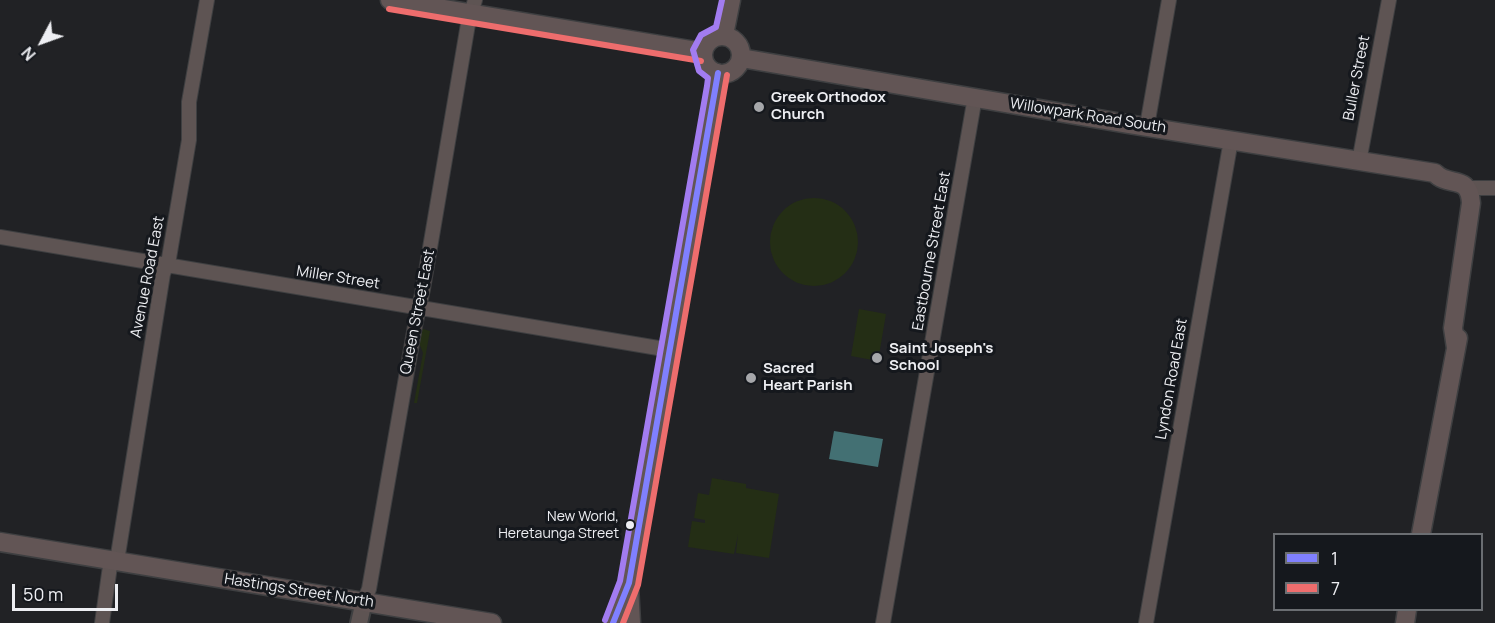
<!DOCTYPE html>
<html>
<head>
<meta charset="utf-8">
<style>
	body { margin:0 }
	#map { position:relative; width:1495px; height:623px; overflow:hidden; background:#212225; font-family:Manrope,sans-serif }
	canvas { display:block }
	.legend { position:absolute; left:1273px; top:533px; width:210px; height:78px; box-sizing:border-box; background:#15181d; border:2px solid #6b6e72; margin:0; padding:8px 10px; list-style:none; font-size:18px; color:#edeef2 }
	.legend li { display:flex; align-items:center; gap:12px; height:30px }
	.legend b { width:30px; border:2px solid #6b6e72 }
	.north { position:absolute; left:12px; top:12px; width:60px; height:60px; -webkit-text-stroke:4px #15181d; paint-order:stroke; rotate:229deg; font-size:16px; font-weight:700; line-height:24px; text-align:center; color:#edeef2 }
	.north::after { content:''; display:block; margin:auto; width:21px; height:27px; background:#edeef2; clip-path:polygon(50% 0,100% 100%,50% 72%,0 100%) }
	.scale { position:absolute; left:12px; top:584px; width:106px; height:27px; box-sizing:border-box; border:3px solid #edeef2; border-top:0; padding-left:8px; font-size:18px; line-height:21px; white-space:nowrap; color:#edeef2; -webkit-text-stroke:4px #15181d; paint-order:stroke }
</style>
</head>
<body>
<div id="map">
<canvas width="1495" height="623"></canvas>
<ul class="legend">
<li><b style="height:8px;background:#8080ff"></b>1</li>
<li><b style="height:8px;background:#ee6d6d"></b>7</li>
</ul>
<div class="north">N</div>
<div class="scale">50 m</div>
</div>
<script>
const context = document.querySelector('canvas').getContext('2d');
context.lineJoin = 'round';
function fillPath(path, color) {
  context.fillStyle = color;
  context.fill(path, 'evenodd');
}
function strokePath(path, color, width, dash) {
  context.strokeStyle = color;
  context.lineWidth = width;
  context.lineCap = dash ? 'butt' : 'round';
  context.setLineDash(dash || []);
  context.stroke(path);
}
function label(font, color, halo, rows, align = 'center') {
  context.font = font + ' Manrope,sans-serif';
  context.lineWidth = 6;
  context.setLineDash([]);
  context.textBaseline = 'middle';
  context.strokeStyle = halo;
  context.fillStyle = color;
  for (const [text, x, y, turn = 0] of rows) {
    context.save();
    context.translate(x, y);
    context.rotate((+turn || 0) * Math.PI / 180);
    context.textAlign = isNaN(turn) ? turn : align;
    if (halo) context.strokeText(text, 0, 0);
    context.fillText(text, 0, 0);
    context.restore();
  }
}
fillPath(new Path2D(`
	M770 242a44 44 0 1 1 88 0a44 44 0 1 1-88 0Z
	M859,309L886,314L878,361L851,356Z
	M423,329L430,331L417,403H414L423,353L418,340L420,332Z
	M712,478L746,484V488L779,494L769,558L736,553L738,534L734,554L688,547L692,521L705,523V520L694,518L698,493L709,495Z`), '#242e15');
fillPath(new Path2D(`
	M834,431L883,439L878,467L829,459Z`), '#437073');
const minor = new Path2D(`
	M1147,126L1169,0
	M1359,162L1389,0
	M1467,188H1495
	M0,237L670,350
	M117,561L163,274L169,258L189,140V102L207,0
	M364,601L369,589L415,326L423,289L468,24L475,0
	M102,623L111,559
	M883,623L975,97
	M1146,623L1231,140`);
const tertiary = new Path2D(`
	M359,623L364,601`);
const secondary = new Path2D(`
	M390,0L702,52
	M724,35L731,0
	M703 55a19 19 0 1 1 38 0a19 19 0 1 1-38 0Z
	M741,58L1128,124L1435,173C1448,188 1469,173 1471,203L1453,328L1456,348
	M1421,534L1458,338
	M0,542L492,623
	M629,585L631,623
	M613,623L629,583L718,73
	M1405,623L1407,610`);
strokePath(minor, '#3e3f41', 16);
strokePath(tertiary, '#3e3f41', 20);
strokePath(secondary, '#3e3f41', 21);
strokePath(minor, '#5e5453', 14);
strokePath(tertiary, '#5e5453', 16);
strokePath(secondary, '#625555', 18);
strokePath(new Path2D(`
	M613,623L629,583L718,73`), '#8080ff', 6);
strokePath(new Path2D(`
	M389,9L701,61
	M623,623L638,585L727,75`), '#ee6d6d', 6);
strokePath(new Path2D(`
	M605,620L620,581L707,86L708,78L699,71L693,50L701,35L716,27L722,0`), '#a27cf0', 6);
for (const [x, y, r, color] of [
	[759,107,6,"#a6a7aa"],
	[877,358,6,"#a6a7aa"],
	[751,378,6,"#a6a7aa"],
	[630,525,5,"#edeef2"]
]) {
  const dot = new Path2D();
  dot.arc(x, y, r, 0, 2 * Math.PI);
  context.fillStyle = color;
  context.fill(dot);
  strokePath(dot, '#15181d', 2);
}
label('14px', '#edeef2', '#15181d', [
	["New World,",619,517],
	["Heretaunga Street",619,534]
], 'right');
label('15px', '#edeef2', '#15181d', [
	["Buller Street",1357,78,-79],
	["Willowpark Road South",1088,116,9],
	["Eastbourne Street East",932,251,-80],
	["Avenue Road East",148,277,-79],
	["Miller Street",338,278,9],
	["Queen Street East",418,312,-79],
	["Lyndon Road East",1172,379,-80],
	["Hastings Street North",299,591,9]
]);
label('bold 15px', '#edeef2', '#15181d', [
	["Greek Orthodox",771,98],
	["Church",771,115],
	["Saint Joseph's",889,349],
	["School",889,366],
	["Sacred",763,369],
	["Heart Parish",763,386]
], 'left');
</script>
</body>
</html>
